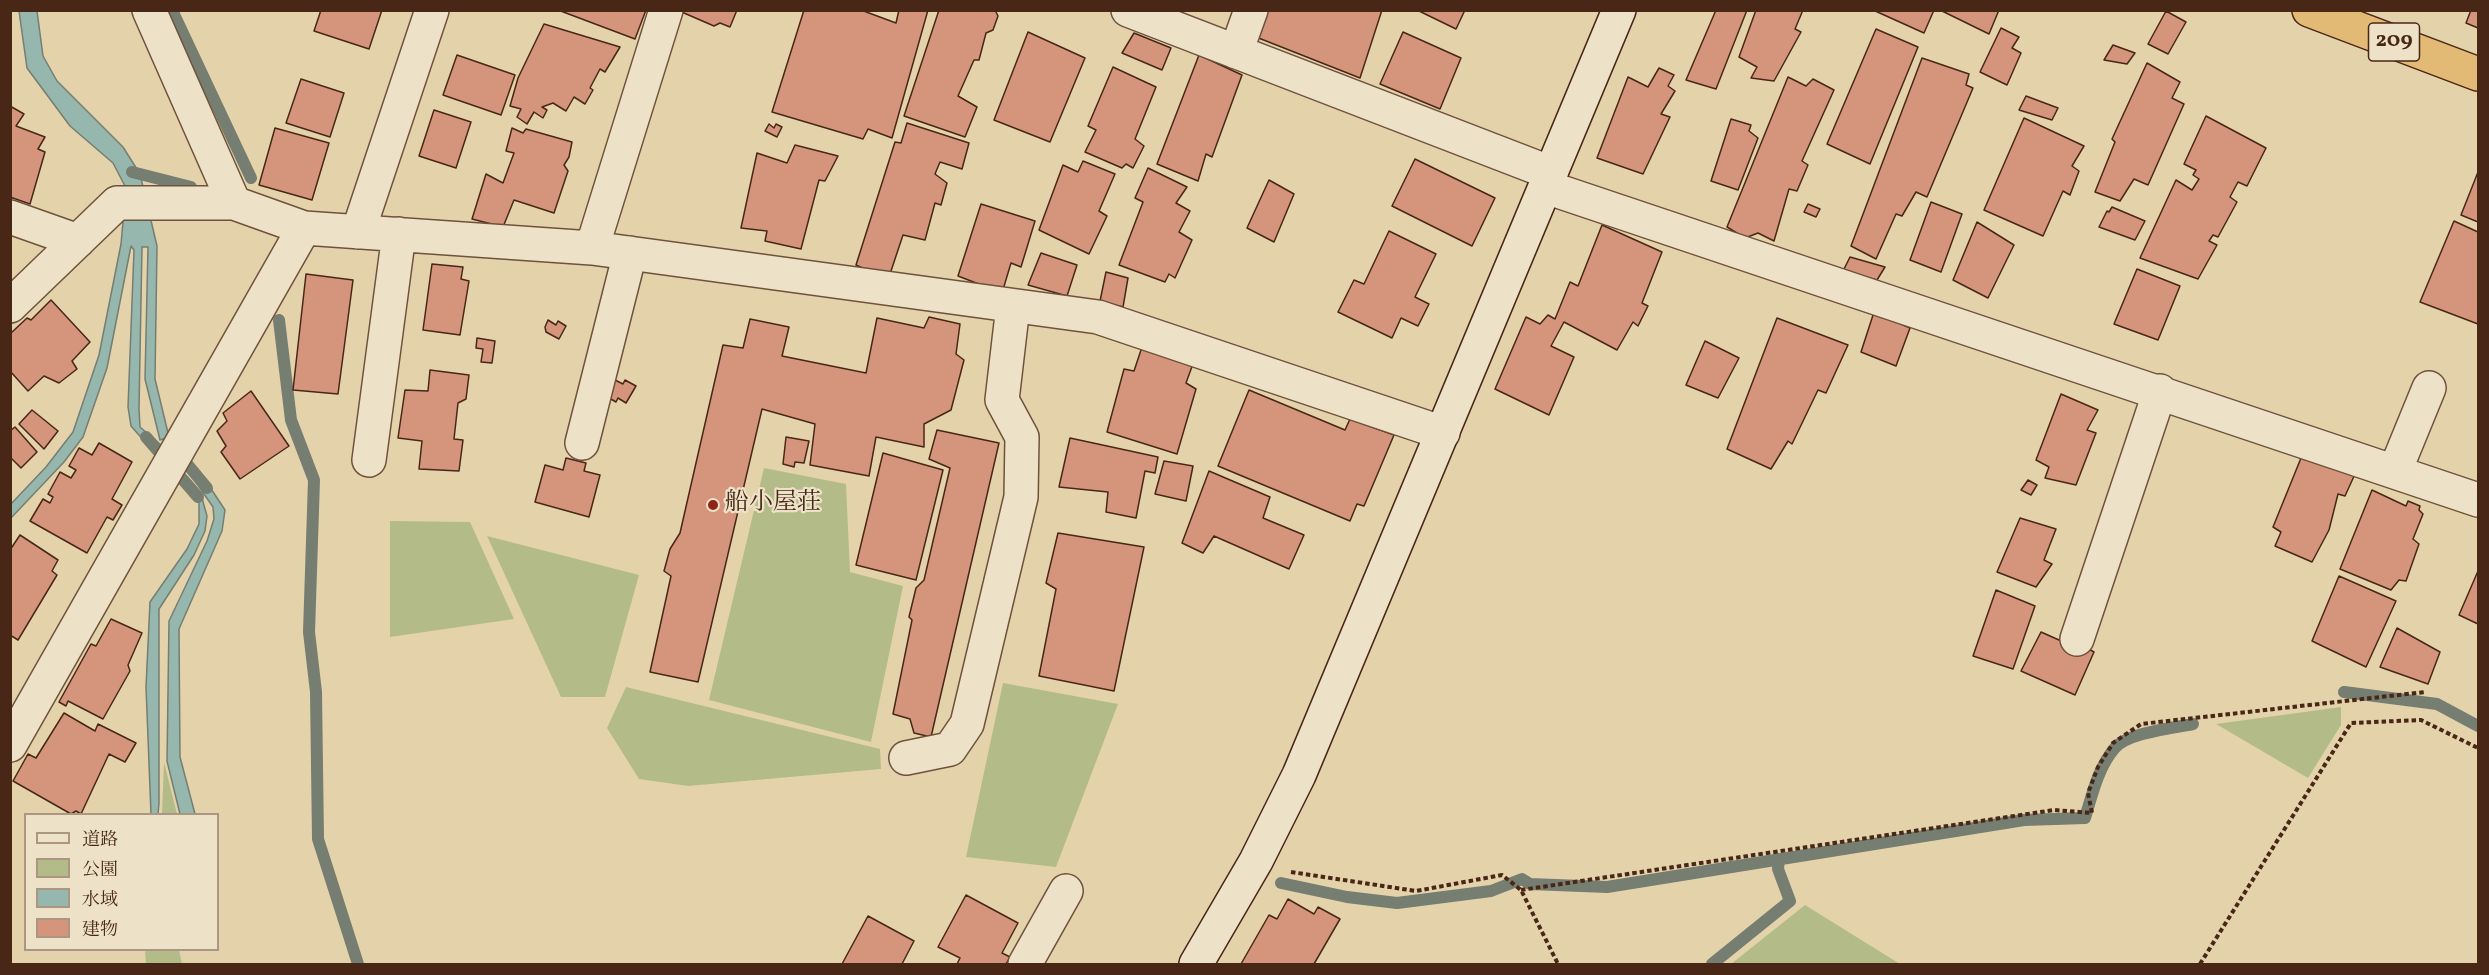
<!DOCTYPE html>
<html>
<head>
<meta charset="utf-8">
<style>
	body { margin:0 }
	#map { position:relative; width:2489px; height:975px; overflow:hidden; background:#e4d3aa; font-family:Vollkorn,"Noto Serif JP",serif }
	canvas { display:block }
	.frame { position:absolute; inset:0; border:12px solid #482717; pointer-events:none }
	.legend { position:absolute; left:24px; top:813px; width:195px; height:138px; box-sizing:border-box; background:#ede2c8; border:2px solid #ab9781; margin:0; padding:8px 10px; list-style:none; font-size:18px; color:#482717 }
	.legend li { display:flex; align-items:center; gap:12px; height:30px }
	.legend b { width:30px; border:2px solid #ab9781 }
</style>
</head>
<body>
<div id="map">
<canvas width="2489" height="975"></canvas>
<div class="frame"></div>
<ul class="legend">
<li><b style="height:8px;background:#ede2c8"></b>道路</li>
<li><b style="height:16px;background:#b3bc89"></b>公園</li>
<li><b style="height:16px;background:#95b7ad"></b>水域</li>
<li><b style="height:16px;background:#d5957c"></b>建物</li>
</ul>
</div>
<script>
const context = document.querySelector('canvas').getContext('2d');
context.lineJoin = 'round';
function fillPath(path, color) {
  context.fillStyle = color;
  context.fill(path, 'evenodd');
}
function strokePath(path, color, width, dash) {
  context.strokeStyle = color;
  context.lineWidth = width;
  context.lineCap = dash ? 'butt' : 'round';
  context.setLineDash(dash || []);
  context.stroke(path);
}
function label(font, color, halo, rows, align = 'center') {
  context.font = font + ' Vollkorn,"Noto Serif JP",serif';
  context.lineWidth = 4.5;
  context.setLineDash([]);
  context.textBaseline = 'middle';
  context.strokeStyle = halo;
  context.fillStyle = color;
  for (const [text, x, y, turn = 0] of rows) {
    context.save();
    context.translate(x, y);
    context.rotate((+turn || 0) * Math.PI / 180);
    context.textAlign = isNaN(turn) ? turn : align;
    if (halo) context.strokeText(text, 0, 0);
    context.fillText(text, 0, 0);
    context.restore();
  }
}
fillPath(new Path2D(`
	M764,468L846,484L850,572L903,586L871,742L709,700Z
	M390,521L470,522L514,619L390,637Z
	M487,536L639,575L605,697H561Z
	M1003,683L1118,704L1056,867L966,857Z
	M626,687L880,749L881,769L688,786L639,779L607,728Z
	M2341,707V725L2308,778L2216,724Z
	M164,762L177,814H162Z
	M1805,905L1900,964H1731Z
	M145,950H179L182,964H146Z`), '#b3bc89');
const water = new Path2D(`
	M19,11H37L43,56L57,81L123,147L140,174L157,246L155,379L169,437L160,440L145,379L148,247H142L139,409L140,427L160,444L153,451L131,426L128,407L134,250L131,246L107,368L83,437L64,462L11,518L10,505L46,467L73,432L99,355L121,244L126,188L113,163L70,126L27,68Z
	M200,472L225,510L222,531L179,629L180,757L195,814H180L167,761L169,621L207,541L214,519L213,507L195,481Z
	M191,481L202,498L207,516L205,531L194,555L159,609V803L158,814H151L146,687L150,602L187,549L199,524V503L185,486Z`);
fillPath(water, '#95b7ad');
strokePath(water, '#767d71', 1.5);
strokePath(new Path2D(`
	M172,10L251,178
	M132,172L191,187
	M279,320L291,420L314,480L309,632L316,692L318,839L358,964
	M146,437L198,497
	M178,453L207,488
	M2344,692L2437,704L2478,726
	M1281,883L1347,897L1397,903L1491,891L1522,879L1530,884L1607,887L2024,820L2085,818C2092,795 2098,768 2114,749C2126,733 2173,728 2193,724
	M1712,964L1790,901L1778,869L1779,859`), '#767d71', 12);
const building = new Path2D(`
	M321,10H382L369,49L314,31Z
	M558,10H646L635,39Z
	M677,10H737L730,27L720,23L714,26Z
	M804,10H861L896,23L899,10H928L892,138L868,129L863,139L772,112Z
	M939,10H995L998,16L993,30L986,33L979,60H974L958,96L977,107L965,137L904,116Z
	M1265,10H1382L1360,78L1256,37Z
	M1417,10H1465L1456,29Z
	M1716,10H1747L1716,89L1686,80Z
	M1756,10H1803L1795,29L1801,32L1774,81L1751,78L1757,67L1739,57Z
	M1873,10H1934L1924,33Z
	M1940,10H1999L1989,34Z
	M2471,10H2478V28L2466,23Z
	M2166,11L2186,22L2168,54L2148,44Z
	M544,24L620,47L605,72L600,69L590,88L593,90L585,104L574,97L566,111L553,103L542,107L547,110L543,118L534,112L527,124L517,117L521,109L510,106L518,78Z
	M2001,28L2019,37L2012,48L2021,53L2007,85L1980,72Z
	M1876,29L1918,47L1870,164L1827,144Z
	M1028,32L1085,58L1050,142L994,120Z
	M1403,32L1461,58L1440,109L1380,84Z
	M1134,33L1171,48L1162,70L1122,53Z
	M2113,45L2135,53L2127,64L2104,60Z
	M457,55L515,75L501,115L443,95Z
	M1199,55L1242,75L1212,157L1206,154L1198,181L1157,164Z
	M1922,58L1969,74L1966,85L1973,88L1927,197L1916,192L1902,216L1896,214L1876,259L1851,246Z
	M2147,63L2180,82L2172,98L2184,104L2148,185L2134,179L2120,201L2095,192L2115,142L2112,139Z
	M1113,67L1156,87L1135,139L1144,146L1133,168L1126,164L1122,168L1085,152L1096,130L1088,126Z
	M1659,68L1674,75L1668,86L1675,91L1661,114L1670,117L1643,174L1597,158L1628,77L1648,87Z
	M1788,77L1806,86L1813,79L1834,90L1802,161L1808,165L1797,191L1789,189L1774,241L1758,233L1745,238L1727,227Z
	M301,79L344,93L330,137L286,123Z
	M2026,96L2058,108L2052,120L2019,110Z
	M10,106L24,114L16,126L45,137L38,149L45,152L30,204L10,197Z
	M434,110L471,122L456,168L419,156Z
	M2206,116L2266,148L2247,186L2238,182L2230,197L2237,202L2218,237L2213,235L2209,241L2217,245L2198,279L2140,258L2176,180L2192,190L2199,179L2193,175L2196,170L2184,164Z
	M2024,118L2084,146L2072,166L2079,171L2070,195L2063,191L2043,236L1984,210Z
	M1731,119L1751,125L1749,131L1758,138L1738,190L1711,181Z
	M907,123L969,143L962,169L940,162L935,174L947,183L941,205L935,203L925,240L903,235L889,277L875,274L856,265L895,142L901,143Z
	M769,124L774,128L776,124L782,127L777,137L765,131Z
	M275,128L329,143L312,200L259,185Z
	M512,128L523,133L526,129L572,142L569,157L564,165L568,171L554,213L514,200L503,227L472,219L486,174L503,183L514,153L506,151Z
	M795,145L838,156L825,181L819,180L801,249L765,241L767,231L741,228L757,153L787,163Z
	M1415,159L1495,198L1472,246L1392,206Z
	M1083,161L1115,174L1099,211L1107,216L1089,254L1039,230L1063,165L1078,172Z
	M1148,168L1187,187L1176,203L1190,211L1179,232L1192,240L1175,278L1169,274L1165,282L1119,265L1143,202L1135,198Z
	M2478,172V222L2461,215Z
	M1269,180L1294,194L1274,242L1247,228Z
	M1931,202L1962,214L1941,272L1910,260Z
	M981,204L1035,221L1021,267L1011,263L1002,293L958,276Z
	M1808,204L1820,209L1816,217L1804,212Z
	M2112,207L2145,221L2135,240L2099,227L2107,211L2109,212Z
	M2454,221L2478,232V324L2420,302Z
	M1977,222L2014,245L1988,298L1953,280Z
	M1602,225L1662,252L1642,303L1648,306L1638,326L1633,322L1617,350L1564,322L1551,346L1574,357L1549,415L1495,389L1526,317L1540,324L1548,315L1555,319L1570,282L1578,286Z
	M1389,231L1436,254L1415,297L1429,304L1418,326L1401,318L1392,338L1338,312L1354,280L1364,284Z
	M1041,253L1077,265L1067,296L1028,285Z
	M1850,257L1885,267L1877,280L1843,271Z
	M432,264L463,267L461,279L469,281L460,335L423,330Z
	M2137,269L2180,286L2158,340L2114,324Z
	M1106,272L1128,278L1123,307L1100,301Z
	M306,274L353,280L338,394L293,390Z
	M51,300L90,342L72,361L77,369L59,383L44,376L28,391L10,371V334L27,318L31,320Z
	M1874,312L1910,328L1896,366L1861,352Z
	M929,317L960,324L956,354L964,360L951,410L924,424V447L876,437L869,476L810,465L815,424L762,409L698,682L650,672L671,576L664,571L670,549L680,533L723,345L743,348L750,319L789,327L782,356L866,373L877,318L924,328Z
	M1777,318L1848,345L1826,393L1818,390L1792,444L1788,441L1771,469L1727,449Z
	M548,320L556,325L558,321L566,326L559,339L546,332L545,327Z
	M477,338L495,341L492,363L481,362L483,349L476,348Z
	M1705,341L1739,358L1718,398L1686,385Z
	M1143,344L1194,361L1186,383L1196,389L1177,454L1107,432L1124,369L1134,371Z
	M430,370L469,375L466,399L458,403L454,439L463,440L459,471L419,469L422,441L398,438L405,390L428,391Z
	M613,379L623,384L625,380L636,386L626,403L618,398L616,402L604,395Z
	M1249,390L1345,430L1350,419L1394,435L1364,506L1357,504L1350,521L1218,466Z
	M251,391L289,446L240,479L221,452L226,446L217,431L227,421L223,413Z
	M2061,394L2098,410L2087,430L2096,433L2076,485L2045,478L2049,467L2036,460Z
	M32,410L58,431L44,449L19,424Z
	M15,427L37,452L21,468L10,457V431Z
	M937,430L999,443L931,737L914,733L910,719L893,714L912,620L909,617L916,588L924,580L950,468L929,459Z
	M786,437L809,441L804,463L795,462L794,467L783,464Z
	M1070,438L1158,457L1155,473L1145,471L1136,518L1106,512L1108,492L1059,487Z
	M99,443L132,462L112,499L122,505L113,520L107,517L87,553L30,521L43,499L50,503L53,497L48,494L60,472L71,478L76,470L69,466L79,448L92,455Z
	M883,453L943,470L916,580L856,565Z
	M566,458L586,463L584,471L600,475L589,517L535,502L545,465L563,470Z
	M2301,458L2355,474L2345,496L2338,494L2329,530L2312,562L2275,546L2281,532L2273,527Z
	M1164,461L1193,466L1186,501L1155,494Z
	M1209,471L1270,497L1263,518L1304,535L1289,569L1214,536L1203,553L1182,543Z
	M2028,480L2037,485L2031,495L2021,490Z
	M2372,490L2406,506L2408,501L2420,506L2419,510L2423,514L2413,539L2419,544L2406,581L2399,580L2391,590L2340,569Z
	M2020,518L2056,529L2044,560L2052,564L2036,587L1997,572Z
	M1058,533L1144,547L1114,691L1039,676L1056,589L1046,583Z
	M20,535L58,560L52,571L57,575L18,640L10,635V550Z
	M2478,571V624L2459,615Z
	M2339,576L2396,601L2366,667L2312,641Z
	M1996,590L2035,606L2013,669L1973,656Z
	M111,619L142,633L128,665L130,671L103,719L68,701L66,706L59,702L91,644L96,646Z
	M2397,628L2440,652L2428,684L2380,667Z
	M2041,632L2077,648L2080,644L2094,652L2075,695L2021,671Z
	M64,713L95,731L98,724L136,743L125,762L109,754L81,814L76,811L71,814L13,781L28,754L36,758Z
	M966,895L1018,923L1002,953L1010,957L1006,964H957L960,958L938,947Z
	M1288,899L1314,914L1318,907L1340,919L1314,964H1241L1269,915L1277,919Z
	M868,916L914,941L902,964H842Z`);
fillPath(building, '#d5957c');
strokePath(building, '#482717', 1.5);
const street = new Path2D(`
	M149,10L234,203
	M1128,10L1551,173
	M1236,52L1251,10
	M1546,187L2478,500
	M10,217L78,241
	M358,232L432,10
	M592,248L666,10
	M10,306L117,203H234L304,228L592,248L1098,317L1443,433
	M582,443L630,253
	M369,460L399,234
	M2395,471L2429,388
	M2077,639L2160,391
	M10,745L304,228
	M906,758L950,749L967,724L1021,497L1022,437L1002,400L1013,306
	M1025,964L1066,891`);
const secondary = new Path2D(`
	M1196,964L1256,861L1299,775L1619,10`);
const highway = new Path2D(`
	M2309,10L2478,74`);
strokePath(street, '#6f523c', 36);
strokePath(secondary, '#482717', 36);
strokePath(highway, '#482717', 36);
strokePath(new Path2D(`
	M1291,872L1416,891L1502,875L1521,890L1558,964
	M1521,890L2054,810L2092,813L2088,793L2098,767L2113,743L2141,724L2425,692
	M2200,964L2351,723L2421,720L2478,748`), '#482717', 4, [4.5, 3]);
strokePath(street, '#ede2c8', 33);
strokePath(secondary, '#ede2c8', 33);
strokePath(highway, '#e2ba75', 33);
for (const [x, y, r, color] of [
	[713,505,6,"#8f2418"]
]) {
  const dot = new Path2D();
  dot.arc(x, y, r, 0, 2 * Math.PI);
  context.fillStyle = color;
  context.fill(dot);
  strokePath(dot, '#ede2c8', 2);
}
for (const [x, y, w] of [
	[2394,42,51]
]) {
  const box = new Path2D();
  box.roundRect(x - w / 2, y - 19, w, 38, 4.5);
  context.fillStyle = '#ede2c8';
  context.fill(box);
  strokePath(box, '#482717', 1.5);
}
label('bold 22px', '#482717', null, [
	["209",2394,42]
]);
label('24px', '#482717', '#ede2c8', [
	["船小屋荘",725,505]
], 'left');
</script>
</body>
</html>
